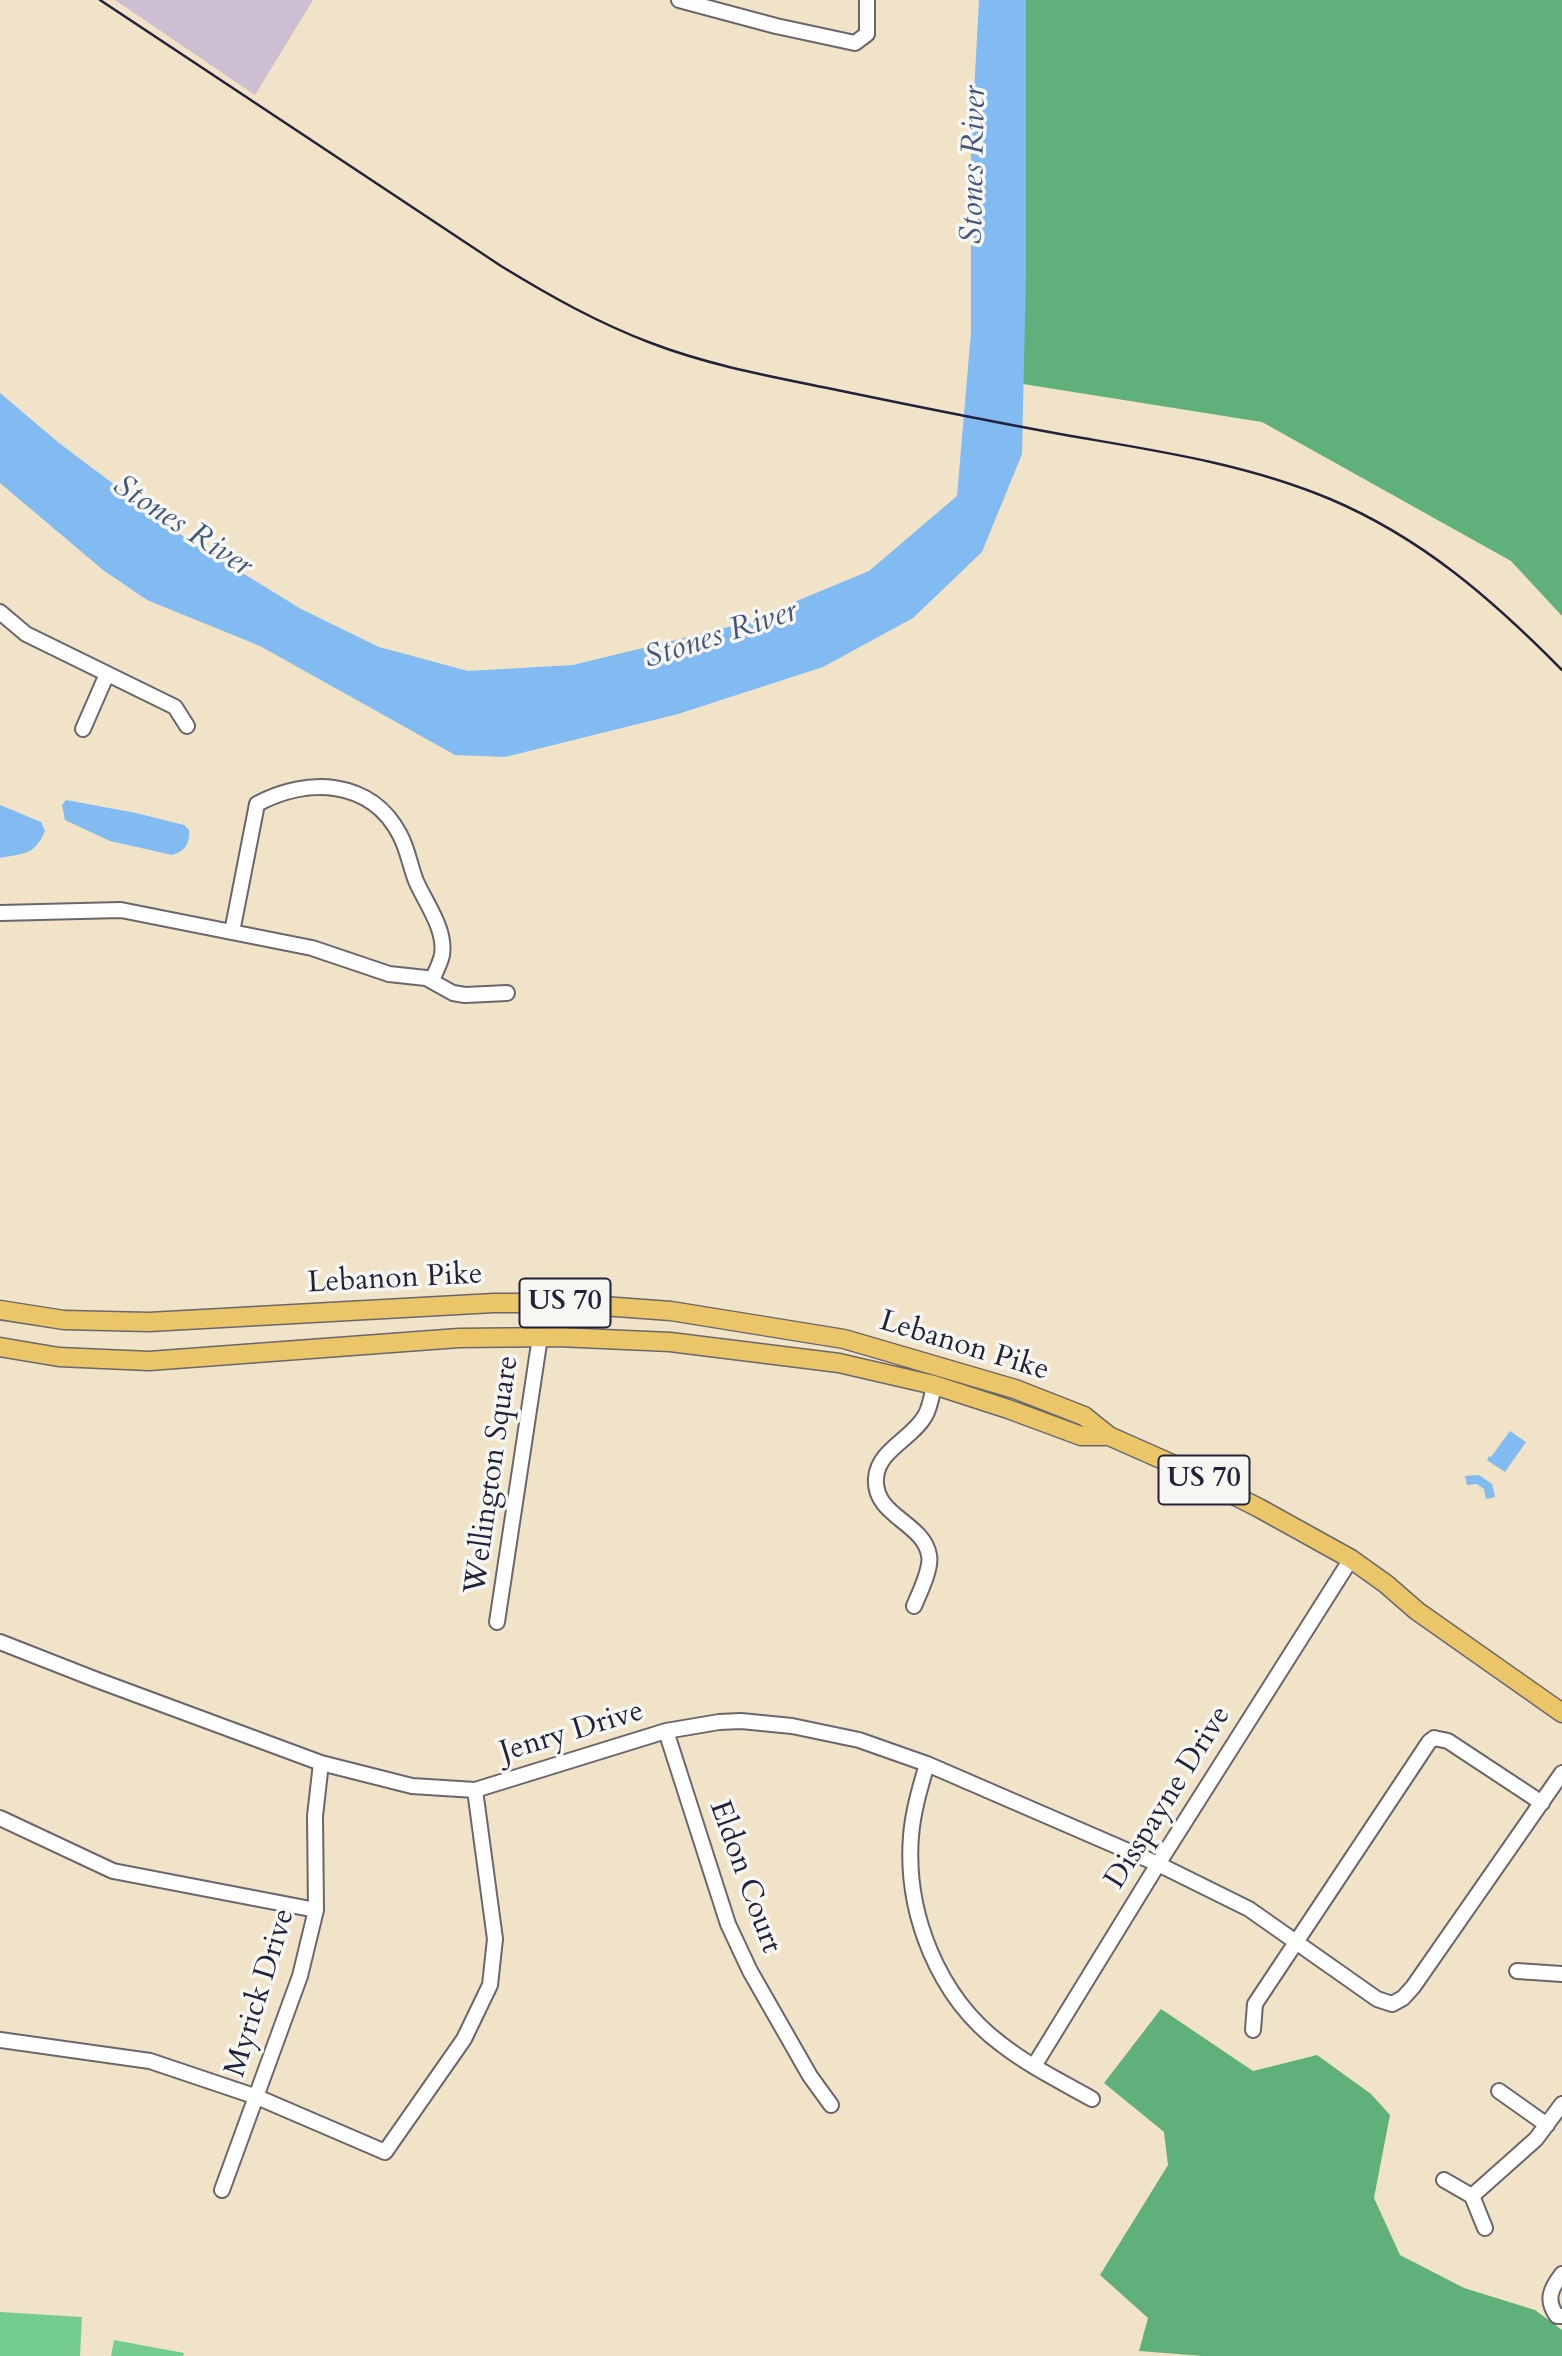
<!DOCTYPE html>
<html>
<head>
<meta charset="utf-8">
<style>
	body { margin:0 }
	canvas { display:block; background:#f0e3c7 }
</style>
</head>
<body>
<canvas width="1562" height="2356"></canvas>
<script>
const context = document.querySelector('canvas').getContext('2d');
context.lineJoin = 'round';
function fillPath(path, color) {
  context.fillStyle = color;
  context.fill(path, 'evenodd');
}
function strokePath(path, color, width, dash) {
  context.strokeStyle = color;
  context.lineWidth = width;
  context.lineCap = dash ? 'butt' : 'round';
  context.setLineDash(dash || []);
  context.stroke(path);
}
function label(font, color, halo, rows, align = 'center') {
  context.font = font + ' Cardo,serif';
  context.lineWidth = 7;
  context.setLineDash([]);
  context.textBaseline = 'middle';
  context.strokeStyle = halo;
  context.fillStyle = color;
  for (const [text, x, y, turn = 0] of rows) {
    context.save();
    context.translate(x, y);
    context.rotate((+turn || 0) * Math.PI / 180);
    context.textAlign = isNaN(turn) ? turn : align;
    if (halo) context.strokeText(text, 0, 0);
    context.fillText(text, 0, 0);
    context.restore();
  }
}
fillPath(new Path2D(`
	M115,0H313L255,95Z`), '#cdbed2');
fillPath(new Path2D(`
	M0,2312L82,2317L80,2356H0Z
	M114,2340L184,2353L183,2356H111Z`), '#75cc91');
fillPath(new Path2D(`
	M1026,0H1562V616L1511,561L1262,422L1023,384Z
	M1161,2009L1253,2071L1317,2055L1371,2094L1390,2115L1374,2198L1400,2255L1464,2288L1535,2310L1562,2330V2356H1203L1139,2351L1148,2318L1100,2275L1168,2165L1164,2132L1104,2083Z`), '#60b07b');
fillPath(new Path2D(`
	M979,0H1026V271L1022,454L982,552L913,618L823,667L678,714L505,757L455,755L260,646L147,600L103,570L0,483V393L59,443L184,537L301,609L379,647L468,671L573,665L741,624L869,571L957,496L971,332V148Z
	M66,800L136,813L184,825L189,830C190,844 185,851 172,855L110,841L65,820L62,805Z
	M0,805L41,822L45,831C34,856 24,853 0,858Z
	M1510,1431L1526,1442L1505,1472L1487,1460L1489,1456L1491,1457Z
	M1479,1475L1492,1484L1495,1497L1486,1499L1484,1489L1477,1484L1467,1485L1465,1476Z`), '#82baf2');
const minor = new Path2D(`
	M679,0L776,26L855,43L867,34V0
	M0,612L26,634L175,707L187,726
	M83,729L107,674
	M0,913L121,910L312,948L389,974L426,978L453,993L465,995L507,993
	M232,932L257,804C307,777 371,779 400,835C408,850 410,866 416,881C426,904 446,929 442,955C440,964 435,973 432,980
	M914,1606C919,1594 932,1568 929,1555C923,1522 873,1516 876,1478C878,1450 912,1439 925,1416C930,1408 932,1395 934,1385
	M497,1622L540,1337
	M0,1642L97,1680L321,1763L412,1786L475,1790L666,1731L719,1722L741,1721L792,1726L859,1740L927,1764L1158,1864L1249,1909L1377,1999L1392,2004L1403,1998L1413,1987L1562,1773
	M666,1731L728,1924L750,1971L810,2076L831,2105
	M927,1764C920,1788 913,1811 911,1836C905,1913 938,1997 1001,2044C1029,2066 1062,2082 1092,2099
	M0,1818L113,1871L316,1910
	M1517,1971L1562,1974
	M1253,2030L1255,2004L1429,1742L1434,1738L1448,1741L1542,1803
	M0,2040L150,2061L257,2097L385,2152L464,2039L490,1985L495,1939L475,1790
	M1034,2066L1158,1864L1351,1559
	M1499,2091L1547,2125
	M1444,2180L1472,2196L1485,2228
	M222,2190L300,1976L316,1910L315,1816L321,1763
	M1472,2196L1536,2139L1562,2104
	M1562,2274C1551,2288 1545,2300 1557,2316H1562`);
const major = new Path2D(`
	M0,1310L64,1320L149,1322L494,1303H561L671,1311L844,1339L1015,1389L1084,1416L1109,1436L1170,1463L1259,1508L1351,1559L1386,1584L1417,1611L1562,1713
	M558,1337L561,1303
	M0,1347L59,1357L149,1361L459,1338L558,1337L670,1342L839,1363L934,1385L1008,1409L1081,1436H1109`);
strokePath(minor, '#6a666c', 18);
strokePath(major, '#6a666c', 21);
strokePath(minor, '#fff', 14);
strokePath(major, '#ebc669', 18);
strokePath(new Path2D(`
	M100,0L501,266C550,296 598,323 651,343C711,366 774,377 837,390C914,406 993,422 1071,436C1158,451 1247,464 1330,499C1422,538 1492,599 1562,670`), '#22223b', 2.5);
for (const [x, y, w] of [
	[565,1303,91],
	[1204,1480,91]
]) {
  const box = new Path2D();
  box.roundRect(x - w / 2, y - 24.5, w, 49, 5);
  context.fillStyle = '#f6f6f2';
  context.fill(box);
  strokePath(box, '#22223b', 2);
}
label('bold 28px', '#22223b', null, [
	["US 70",565,1303],
	["US 70",1204,1480]
]);
label('30px', '#22223b', '#f6f6f2', [
	["Lebanon Pike",395,1280,-3],
	["Lebanon Pike",964,1347,17],
	["Wellington Square",493,1475,-82],
	["Jenry Drive",572,1733,-17],
	["Disspayne Drive",1169,1798,-58],
	["Eldon Court",744,1877,70],
	["Myrick Drive",261,1993,-73]
]);
label('italic 32px', '#44577b', '#f6f6f2', [
	["Stones River",975,165,-89],
	["Stones River",182,527,33],
	["Stones River",721,636,-18]
]);
</script>
</body>
</html>
